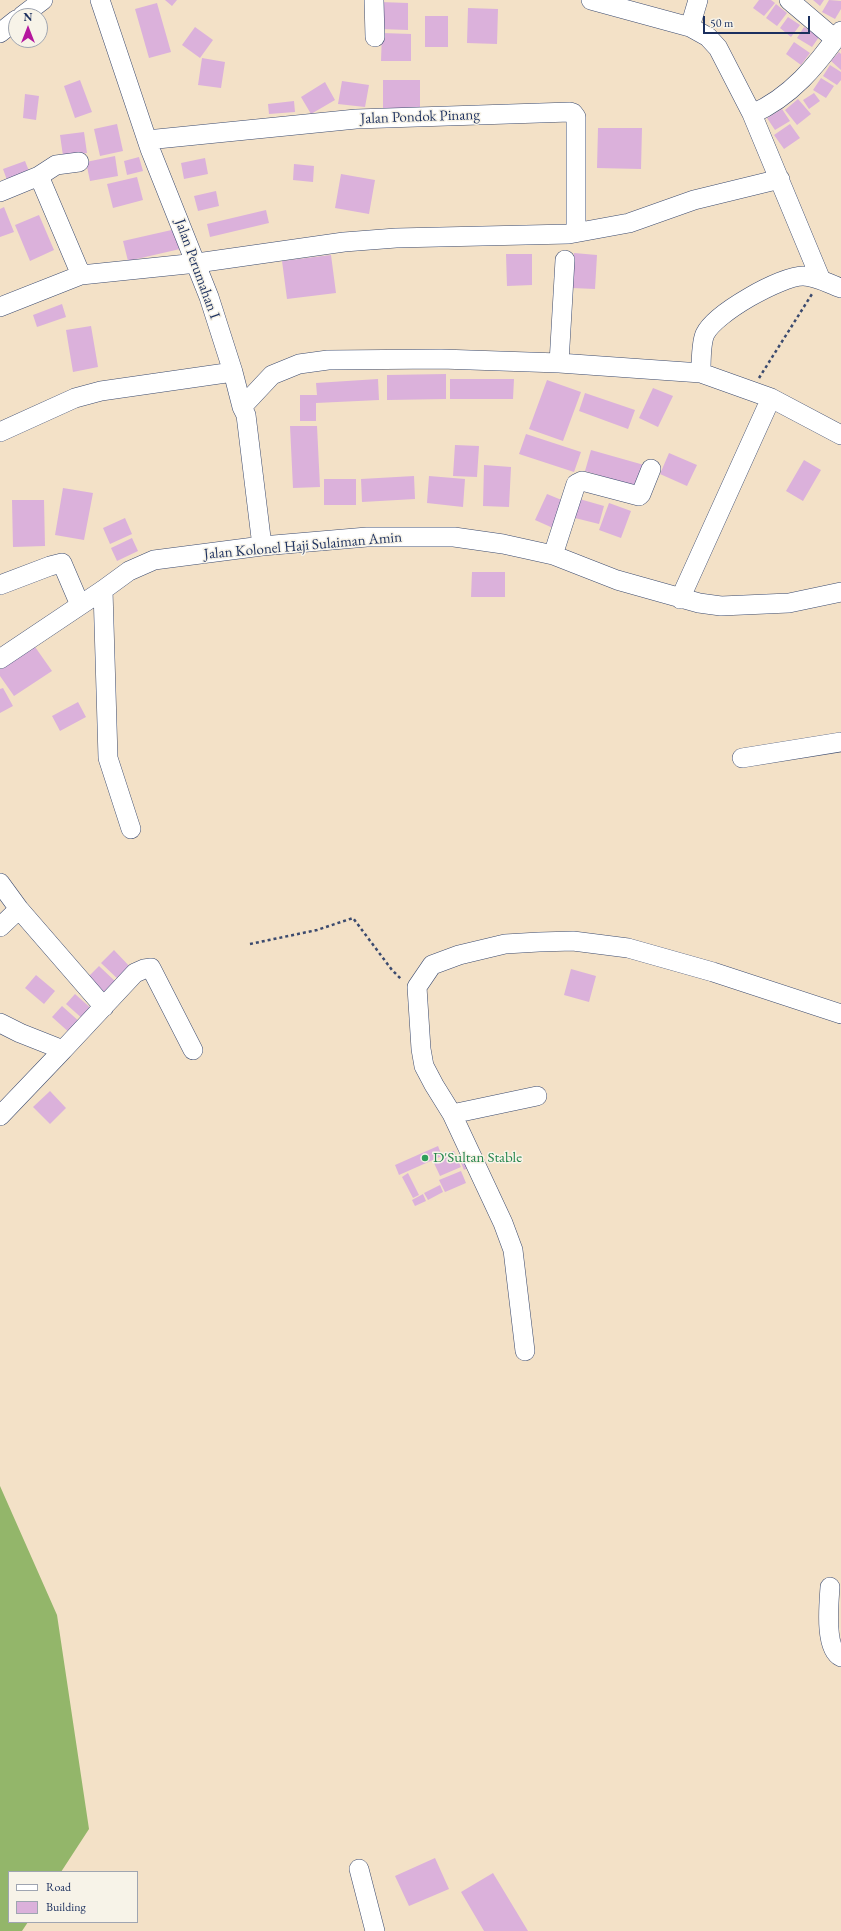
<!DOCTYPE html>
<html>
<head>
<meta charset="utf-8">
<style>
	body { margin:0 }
	#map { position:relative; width:841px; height:1931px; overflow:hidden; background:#f3e1c7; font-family:"EB Garamond",serif }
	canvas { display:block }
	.legend { position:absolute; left:8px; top:1871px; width:130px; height:52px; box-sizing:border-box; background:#f7f3e8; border:1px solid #9fa5b1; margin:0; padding:5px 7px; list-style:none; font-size:12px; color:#1b2f5e }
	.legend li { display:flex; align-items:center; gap:8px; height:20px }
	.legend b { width:20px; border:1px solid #9fa5b1 }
	.north { position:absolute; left:8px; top:8px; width:40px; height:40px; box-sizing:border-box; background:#f7f3e8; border:1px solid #9fa5b1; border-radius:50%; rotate:0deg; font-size:11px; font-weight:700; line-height:16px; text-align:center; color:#1b2f5e }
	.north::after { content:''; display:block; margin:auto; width:14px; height:18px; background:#b5179e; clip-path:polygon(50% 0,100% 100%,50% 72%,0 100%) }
	.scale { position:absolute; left:703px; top:16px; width:107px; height:18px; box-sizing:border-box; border:2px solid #1b2f5e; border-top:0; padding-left:5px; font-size:12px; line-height:14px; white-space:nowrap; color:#1b2f5e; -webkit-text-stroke:3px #f7f3e8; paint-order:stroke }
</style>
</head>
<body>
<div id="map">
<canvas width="841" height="1931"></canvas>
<ul class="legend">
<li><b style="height:5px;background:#fff"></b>Road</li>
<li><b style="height:11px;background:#dbb1db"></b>Building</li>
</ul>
<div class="north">N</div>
<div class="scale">50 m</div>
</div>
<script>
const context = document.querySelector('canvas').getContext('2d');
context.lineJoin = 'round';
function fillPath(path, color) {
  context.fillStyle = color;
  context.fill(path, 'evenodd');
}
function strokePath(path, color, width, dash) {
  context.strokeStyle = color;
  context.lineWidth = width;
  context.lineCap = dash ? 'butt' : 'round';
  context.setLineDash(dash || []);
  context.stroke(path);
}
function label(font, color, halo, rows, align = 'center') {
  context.font = font + ' "EB Garamond",serif';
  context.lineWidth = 3;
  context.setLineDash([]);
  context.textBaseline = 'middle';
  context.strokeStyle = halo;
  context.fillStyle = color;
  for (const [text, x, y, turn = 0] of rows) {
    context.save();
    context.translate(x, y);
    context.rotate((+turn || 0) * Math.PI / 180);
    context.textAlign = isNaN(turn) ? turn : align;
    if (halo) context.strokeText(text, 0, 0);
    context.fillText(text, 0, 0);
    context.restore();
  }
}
fillPath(new Path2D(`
	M0,1486L57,1615L89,1829L61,1872H9V1922H28L22,1931H0Z`), '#93b66a');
fillPath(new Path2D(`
	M165,0H177L172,6Z
	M759,0H771L775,3L764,16L753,8Z
	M813,0H824L820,6Z
	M829,0L841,1V9L835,19L822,12Z
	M380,2L408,3V30L379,29Z
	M157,3L171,52L149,58L135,9Z
	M776,4L787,13L777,26L766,18Z
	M468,8L498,9L497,44L467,43Z
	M425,16H448V47H425Z
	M788,17L800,25L791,37L780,28Z
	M195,27L213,40L200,58L182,45Z
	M804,27L819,37L812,47L797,38Z
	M382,33L411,34V61H381Z
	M794,42L810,53L801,65L786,54Z
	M839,52L841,54V70L831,61Z
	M202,58L225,62L221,88L198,85Z
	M830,65L841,72V80L837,85L823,76Z
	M821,78L834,86L826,98L813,90Z
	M80,80L92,112L75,118L64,86Z
	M383,80H420V109L383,108Z
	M342,81L369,85L365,107L338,104Z
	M325,82L335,100L311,114L301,97Z
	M814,93L820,101L809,109L803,100Z
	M25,94L39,96L36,120L23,118Z
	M798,99L811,114L797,125L785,110Z
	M294,101L295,112L269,114L268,104Z
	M782,109L790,121L775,130L767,118Z
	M117,124L123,151L100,156L94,129Z
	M790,124L800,138L784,149L774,135Z
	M598,128H642L641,169L597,168Z
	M84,132L87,153L63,156L60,135Z
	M115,156L118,176L90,181L86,162Z
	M139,157L143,171L127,175L124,161Z
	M205,158L208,174L184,179L181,163Z
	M25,161L29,171L7,180L3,169Z
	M294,164L314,166L313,182L293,180Z
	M341,174L375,180L369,214L335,208Z
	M137,177L143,200L113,208L107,184Z
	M216,191L219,206L198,211L194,196Z
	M4,207L14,232L0,237V209Z
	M266,210L269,223L210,237L207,224Z
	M39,215L54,250L30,261L15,225Z
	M176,229L180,249L128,261L123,241Z
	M574,253L597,255L595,289L572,288Z
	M506,254H532V285L507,286Z
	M331,255L336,293L287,299L282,261Z
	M62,304L66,317L37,327L33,315Z
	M91,326L98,367L73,372L66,330Z
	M446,374V399L387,400V375Z
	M378,379L379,400L316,403V421H300V395H317L316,383Z
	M450,379H514L513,399H450Z
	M547,380L581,392L563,441L529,429Z
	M653,388L673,396L658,427L639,418Z
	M585,393L635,410L628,429L579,411Z
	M290,426H317L320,487L293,488Z
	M526,434L581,452L574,472L519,454Z
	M455,445L479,446L477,477L453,476Z
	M591,450L644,465L638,487L585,471Z
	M669,453L697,465L687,486L660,474Z
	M804,460L821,470L803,501L786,491Z
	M484,465L511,467L509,507L483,506Z
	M414,476L415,499L362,502L361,479Z
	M429,476L465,479L463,507L427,503Z
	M324,479H356V505H324Z
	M63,488L93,493L84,540L55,535Z
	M547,494L564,501L553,528L535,520Z
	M576,498L604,506L599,524L571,517Z
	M12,500H44L45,546L13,547Z
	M609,503L631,511L621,538L599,530Z
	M125,518L132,534L110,544L103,528Z
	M132,538L138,551L117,561L111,548Z
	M472,572H505V597H471Z
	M33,644L52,671L14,696L0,676V666Z
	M3,688L13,706L0,713V689Z
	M78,702L86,717L60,731L52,716Z
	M114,950L132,969L120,981L101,963Z
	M99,966L117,983L106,994L88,977Z
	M571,969L596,976L589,1002L564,995Z
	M36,975L55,991L44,1004L25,988Z
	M75,994L93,1010L84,1020L66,1004Z
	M62,1006L81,1023L71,1034L52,1017Z
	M50,1091L66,1108L50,1124L33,1107Z
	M438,1146L442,1156L399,1175L395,1165Z
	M454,1151L461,1167L440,1176L434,1163L447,1157L445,1154Z
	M468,1160L471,1166L464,1170L461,1163Z
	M461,1171L466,1183L445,1192L439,1180Z
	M408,1173L419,1195L413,1198L402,1177Z
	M440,1185L443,1192L428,1200L424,1193Z
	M423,1194L426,1201L415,1206L412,1200Z
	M435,1858L449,1889L409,1906L395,1876Z
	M493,1873L528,1931H484L461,1892Z`), '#dbb1db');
const minor = new Path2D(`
	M100,0L150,149L209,297L233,372L242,407L246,415L262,546
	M374,0L375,37
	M591,0L690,27L708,37L718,48L752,114L821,280
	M789,0L835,39
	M22,16L43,0
	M690,27L698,0
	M0,33L16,20
	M752,114C791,97 817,65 841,31
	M147,140L356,119L570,112L573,113L576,117V232
	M39,176L56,165L79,162
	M0,192L39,176L81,275
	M0,307L81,275L197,263L344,242L396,238L569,234L629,223L694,200L780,179
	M559,363L565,260
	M701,373C701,363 701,343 705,334C715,313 781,276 803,276C816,276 829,284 841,288
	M242,407L272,375L299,364L328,360L441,359L559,363L701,373L771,398L841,435
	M0,432L75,398L101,391L233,372
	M553,555L576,484L582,481L639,496L641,494L651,469
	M0,585L50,566L62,563L80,605
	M103,590L108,758L131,829
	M680,599L771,398
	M0,659L103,590L129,571L154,560L262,546L367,537H454L503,544L553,555L617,580L699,603L721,606L789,603L841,592
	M742,758L841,742
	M0,883L19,909L104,1007
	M0,927L19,909
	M0,1023L20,1033L63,1050L135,973L144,969L151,968L193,1050
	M537,1096L452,1114L434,1085L424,1066L421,1049L417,987L432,965L459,955L505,944L539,942L573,941L628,948L713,972L841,1014
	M452,1114L503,1223L513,1250L525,1351
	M0,1116L63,1050
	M830,1587C829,1603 824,1649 841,1657
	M359,1869L375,1931`);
strokePath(minor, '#3b4a6e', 20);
strokePath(new Path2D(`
	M759,378L812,294
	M250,944L317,930L353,918L392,970L402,980`), '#3b4a6e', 2.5, [3, 3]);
strokePath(minor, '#fff', 19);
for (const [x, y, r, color] of [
	[425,1158,4,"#2e9e5b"]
]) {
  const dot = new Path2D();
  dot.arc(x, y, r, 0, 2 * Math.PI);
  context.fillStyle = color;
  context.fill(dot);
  strokePath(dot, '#f7f3e8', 1.5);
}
label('15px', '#1b2f5e', '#f7f3e8', [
	["Jalan Pondok Pinang",420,117,-2],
	["Jalan Perumahan I",197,269,70],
	["Jalan Kolonel Haji Sulaiman Amin",303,546,-5]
]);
label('15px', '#27864d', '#f7f3e8', [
	["D'Sultan Stable",433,1158]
], 'left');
</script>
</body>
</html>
